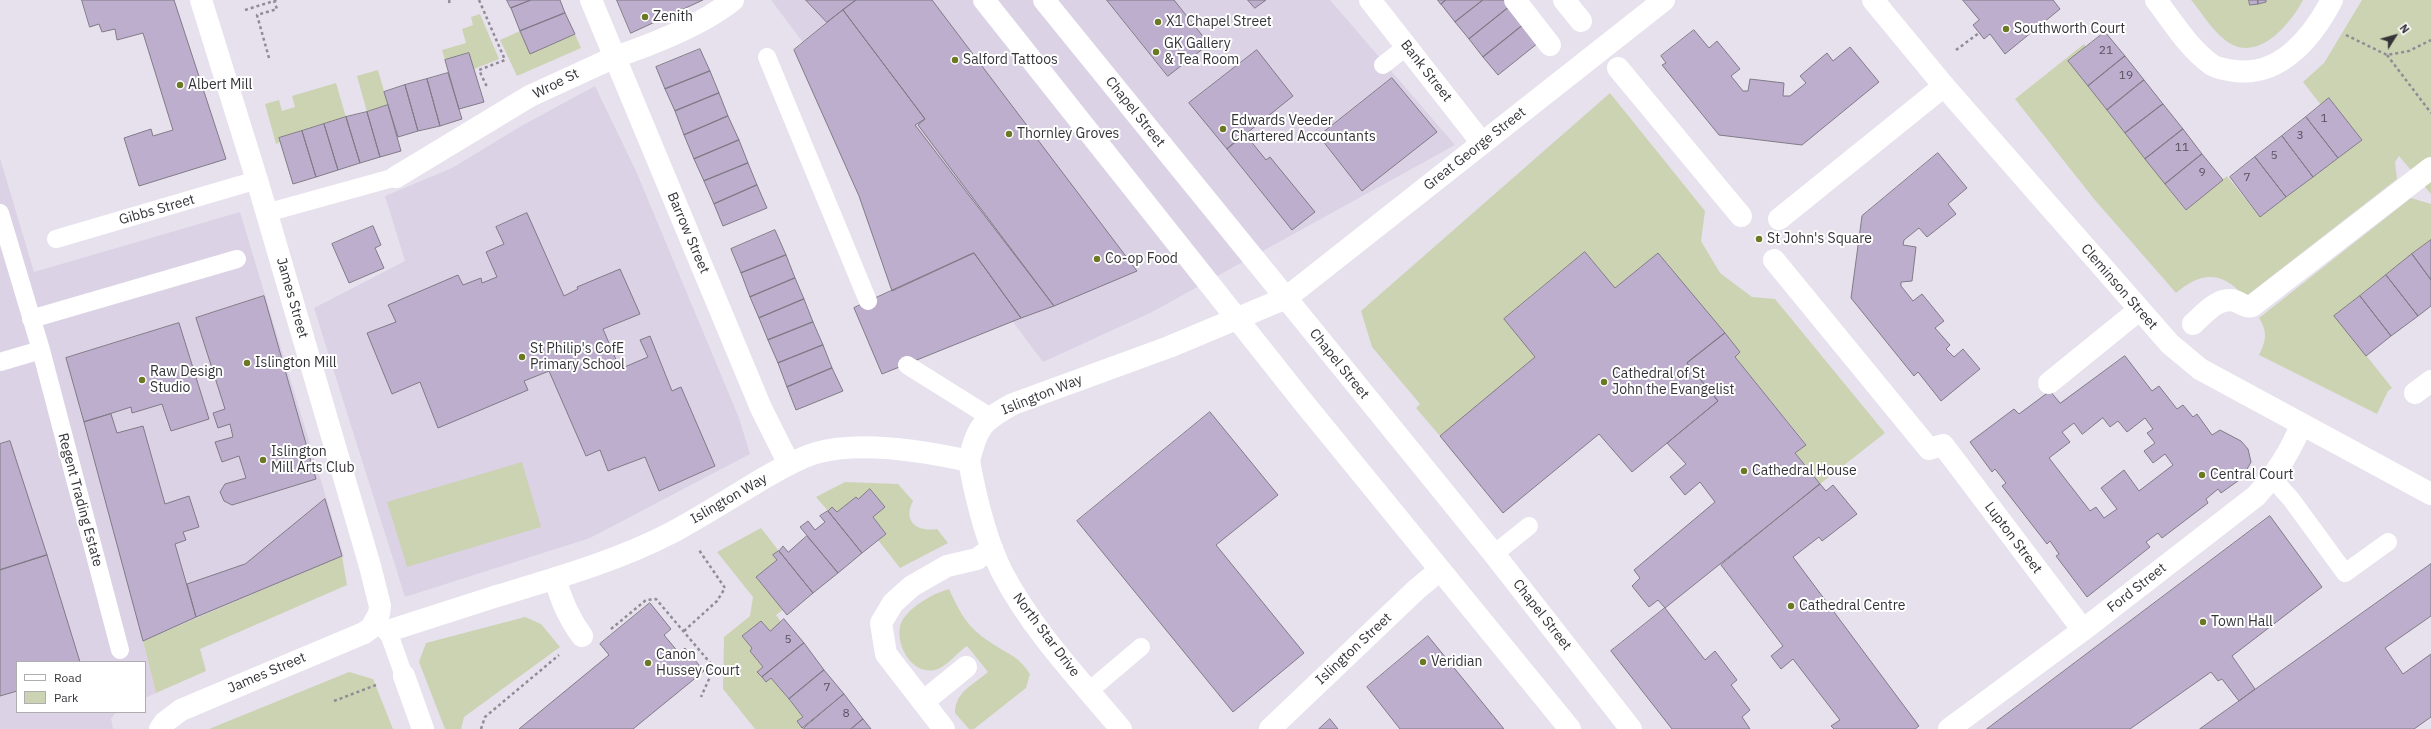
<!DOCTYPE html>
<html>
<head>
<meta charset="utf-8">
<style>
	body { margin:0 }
	#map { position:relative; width:2431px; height:729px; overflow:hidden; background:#e7e1ee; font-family:"IBM Plex Sans",sans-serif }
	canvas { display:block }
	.legend { position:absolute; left:16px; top:661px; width:130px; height:52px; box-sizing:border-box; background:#fff; border:1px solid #aeadaf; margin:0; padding:5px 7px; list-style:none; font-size:12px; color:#353338 }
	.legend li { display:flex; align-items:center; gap:8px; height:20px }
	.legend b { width:20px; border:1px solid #aeadaf }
	.north { position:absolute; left:2375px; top:16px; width:40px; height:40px; -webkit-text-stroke:3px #fff; paint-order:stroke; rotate:53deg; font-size:11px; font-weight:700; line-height:16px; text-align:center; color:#353338 }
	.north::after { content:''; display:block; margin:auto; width:14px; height:18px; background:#353338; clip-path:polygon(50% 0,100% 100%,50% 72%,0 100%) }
</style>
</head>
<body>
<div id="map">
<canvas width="2431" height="729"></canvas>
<ul class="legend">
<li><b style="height:5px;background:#fff"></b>Road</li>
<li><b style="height:11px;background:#ccd3b3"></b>Park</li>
</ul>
<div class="north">N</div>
</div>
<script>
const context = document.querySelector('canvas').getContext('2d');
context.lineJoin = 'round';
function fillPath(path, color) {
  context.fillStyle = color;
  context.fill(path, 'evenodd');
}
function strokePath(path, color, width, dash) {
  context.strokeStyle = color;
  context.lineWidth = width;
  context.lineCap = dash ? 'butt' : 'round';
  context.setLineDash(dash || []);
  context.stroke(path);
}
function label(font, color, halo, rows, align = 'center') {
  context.font = font + ' "IBM Plex Sans",sans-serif';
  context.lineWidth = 4;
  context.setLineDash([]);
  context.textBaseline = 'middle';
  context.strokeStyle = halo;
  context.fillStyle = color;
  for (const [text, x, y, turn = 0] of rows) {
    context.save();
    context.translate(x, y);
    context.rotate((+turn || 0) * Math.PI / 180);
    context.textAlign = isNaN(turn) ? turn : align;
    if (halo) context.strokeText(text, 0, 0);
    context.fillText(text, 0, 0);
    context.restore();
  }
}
fillPath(new Path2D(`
	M771,0H1330L1455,145L1152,312L1043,362Z
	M595,86L636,171L739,418L750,454L590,538L405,597L314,308L405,261L385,196L452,168L523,125Z
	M0,158L34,272L240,212L344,557L143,641L156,693L145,698V662H17V712H116L111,719L113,729H0Z`), '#dbd2e5');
fillPath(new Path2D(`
	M2191,0H2249L2250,5L2266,2V0H2303C2290,25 2256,65 2225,40C2212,30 2202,13 2191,0Z
	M2362,0H2431V194L2399,156L2395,162L2397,179L2245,297C2222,271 2202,271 2176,293L2094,199L2015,99L2084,44L2086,47L2069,61L2185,210L2227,176L2260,217L2362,140L2330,99L2321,105L2303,82L2324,63Z
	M480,14L499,59L474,69L468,53L445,60L442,50L466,43L462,29L473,25L471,17Z
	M520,31L530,53L575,34L581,48L517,76L500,40Z
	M378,70L388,105L367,112L357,76Z
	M336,83L346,117L279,138L280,142L276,144L265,104L279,100L282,111L295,107L292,96Z
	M1610,93L1705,211L1701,241L1720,273L1752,297L1775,299L1885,433L1820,484L1795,453L1806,444L1735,357L1740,352L1658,253L1615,288L1585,252L1504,319L1535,357L1440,436L1416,408L1420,404L1372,347L1361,311Z
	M2411,198L2431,204V240L2335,316L2392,388L2388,391L2377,414L2259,355C2266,341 2268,332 2259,318Z
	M522,462L541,527L407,567L387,502Z
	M845,482L898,484L913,501C902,522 918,532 937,529L948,543L900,568L878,540L886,534L873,517L884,507L870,489L858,499L856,497L837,512L832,507L828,511L816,497Z
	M761,528L779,551L773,555L777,560L756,577L783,610L776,615L781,622L770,631L761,621L742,636L752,648L750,651L763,667L758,672L766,682L771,678L803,717L797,721L803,729H755L723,689L724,637L750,616L753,597L717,552Z
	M342,556L347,585L200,649L206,671L156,693L143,641Z
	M949,589C960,613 967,627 990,642C1007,654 1018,655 1030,674L1026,688L974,729H969L955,713C955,692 973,685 988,672L967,646C958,652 948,665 938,669C910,679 891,637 903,619C913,605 932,594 949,589Z
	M525,617L541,624L560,647L464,717L461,729H445L419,662L426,643Z
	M349,672L373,679L393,729H209Z`), '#ccd3b3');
const building = new Path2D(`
	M82,0H174L226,159L139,186L124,138L151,129L153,136L173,130L143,33L117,40L115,29L102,32L99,24L90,27Z
	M507,0H531L511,8Z
	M531,0H560L565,13L520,31L511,8Z
	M617,0H703L631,33Z
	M806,0H856L827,22Z
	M856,0H932L1137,271L1054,306L918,125L925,119L843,10Z
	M1107,0H1174L1209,44L1168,76Z
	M1248,0H1266L1255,8Z
	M1438,0H1446L1441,4Z
	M1446,0H1483L1455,22L1441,4Z
	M1483,0H1504L1509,7L1469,39L1455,22Z
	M1963,0H2053L2060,9L2005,54L1990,34L1984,39L1973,25L1979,20Z
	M2249,0H2258V4L2250,5Z
	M2258,0H2266V2L2258,4Z
	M1509,7L1523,25L1483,57L1469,39Z
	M843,10L925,119L915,125L1054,306L1021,318L974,253L892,291L859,196L794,50Z
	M565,13L575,34L530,54L520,31Z
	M1523,25L1538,43L1498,75L1483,57Z
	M1694,30L1709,48L1717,41L1740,69L1731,76L1743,91H1748L1750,79L1784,83L1783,96H1790L1806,83L1800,76L1827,53L1833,61L1850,47L1879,82L1802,145L1719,135L1662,65L1666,63L1661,56Z
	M2105,32L2125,56L2088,86L2068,61Z
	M700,49L710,71L665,89L656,67Z
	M1257,50L1293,96L1227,149L1189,103Z
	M469,53L484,102L459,109L445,60Z
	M2125,56L2144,80L2107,110L2088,86Z
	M710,71L719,93L675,111L665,89Z
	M448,73L462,119L440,126L427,79Z
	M1392,78L1437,132L1362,191L1319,136Z
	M427,79L440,126L418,131L405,85Z
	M2144,80L2163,104L2125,133L2107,110Z
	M405,85L418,131L398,137L384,92Z
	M719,93L728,116L684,135L675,111Z
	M2329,98L2362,140L2338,158L2306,117Z
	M2163,104L2183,129L2145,159L2125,133Z
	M388,105L401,151L380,157L367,112Z
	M367,112L380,157L360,163L346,117Z
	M728,116L739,140L694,159L684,135Z
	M346,117L360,163L338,170L324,124Z
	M2306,117L2338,158L2313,177L2282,136Z
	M324,124L338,170L316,177L302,131Z
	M2183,129L2202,154L2165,184L2145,159Z
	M302,131L316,177L293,184L279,138Z
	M1245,134L1266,160L1270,157L1315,212L1292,230L1227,149Z
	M2282,136L2313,177L2286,197L2255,157Z
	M739,140L748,163L704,181L694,159Z
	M1938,153L1967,188L1948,204L1956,214L1927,237L1919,228L1904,240L1903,245L1916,247L1912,281L1901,282V286L1913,301L1922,294L1944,321L1935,328L1950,345L1946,349L1954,357L1963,349L1980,369L1941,401L1918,372L1914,376L1851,298L1862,216Z
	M2202,154L2223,180L2186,210L2165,184Z
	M2255,157L2286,197L2260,217L2230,177Z
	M748,163L757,185L714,204L704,181Z
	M757,185L767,208L723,226L714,204Z
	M527,213L564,296L578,289L577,287L620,269L640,314L603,329L620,369L648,357L640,340L650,336L672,391L681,387L715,466L659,491L645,457L608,471L600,450L586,456L549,371L524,381L528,390L438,428L420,382L392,394L367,333L396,322L388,305L458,275L463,285L481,278L482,283L497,277L486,252L504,244L496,227Z
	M373,226L381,245L375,248L384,268L349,283L332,244Z
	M775,230L786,255L741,273L731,249Z
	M2431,240V280L2412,254Z
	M1585,252L1615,288L1658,253L1725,333L1687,363L1718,401L1632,472L1599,434L1503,513L1440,436L1535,357L1504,319Z
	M974,253L1021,318L882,374L854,308Z
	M2412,254L2431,280V306L2418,316L2386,275Z
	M786,255L795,278L750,297L741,273Z
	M2386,275L2418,316L2391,336L2360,296Z
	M795,278L804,299L759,318L750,297Z
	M264,296L316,479L232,505L224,501L220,492L225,484L246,478L239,456L222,462L215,442L233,437L230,424L218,428L213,413L225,409L196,318Z
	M2360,296L2391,336L2366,356L2334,316Z
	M804,299L813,322L768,340L759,318Z
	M813,322L823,345L778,363L768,340Z
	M179,323L209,419L171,431L162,404L132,413L131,407L84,422L66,358Z
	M1725,333L1740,352L1735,357L1806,445L1795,453L1820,484L1665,608L1658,600L1649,607L1632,586L1640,578L1634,570L1715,502L1700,482L1685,495L1670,477L1686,464L1667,443L1718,401L1687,363Z
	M823,345L832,368L787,387L778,363Z
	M2125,356L2152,391L2159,386L2177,409L2183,405L2193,417L2197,414L2212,435L2220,430L2241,441L2248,449L2251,462L2242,478L2221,493L2218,489L2206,499L2208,503L2162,538L2158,533L2146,542L2150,547L2087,597L2056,556L2059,554L2050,541L2047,544L2002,486L2006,483L1995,469L1992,472L1970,442L2014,409L2019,414L2050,391L2060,403ZM2103,418L2110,427L2118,421L2127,432L2145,418L2153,429L2147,433L2155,443L2144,451L2153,463L2165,454L2173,465L2139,491L2124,470L2101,488L2117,509L2104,518L2096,507L2090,511L2049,458L2070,442L2062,432L2074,423L2082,434Z
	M832,368L843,391L796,410L787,387Z
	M1210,412L1278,495L1216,545L1304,653L1233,712L1077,521Z
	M111,414L117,433L143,426L165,504L189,496L199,527L183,532L186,540L175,544L196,617L143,641L84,422Z
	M10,441L47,555L0,570V444Z
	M1820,484L1826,491L1833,485L1857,514L1822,541L1819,537L1793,557L1919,726L1915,729H1834L1831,726L1840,720L1793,659L1781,669L1771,656L1783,646L1721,565Z
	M870,489L885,507L873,517L886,534L862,553L828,511L832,507L837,512L856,497L858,499Z
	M325,499L342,556L196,617L187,584L245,564Z
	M828,511L862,553L838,573L800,527L808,521L815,530L825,522L820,516Z
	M2270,516L2322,587L2232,656L2255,689L2239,701L2222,679L2218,681L2211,672L2130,729H1987Z
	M807,536L838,573L813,593L779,551L783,546L788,552Z
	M779,551L813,593L787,615L756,577L777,560L773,555Z
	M47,555L80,662H17V691L0,696V570Z
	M2431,564V616L2385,648L2403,674L2431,654V717L2414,729H2200Z
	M650,603L671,629L664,635L679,653L685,648L704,671L633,729H519L609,655L600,644Z
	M1665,608L1705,660L1715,651L1737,680L1731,685L1750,710L1742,717L1750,729H1672L1611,651Z
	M784,619L804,643L762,677L757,672L763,667L750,651L752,648L742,636L761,621L770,631Z
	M1428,636L1504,729H1400L1367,687Z
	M804,643L824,670L789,699L771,678L766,682L762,677Z
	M824,670L844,694L802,728L797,721L803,717L789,699Z
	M844,694L863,719L851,729H803Z
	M863,719L871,729H851Z
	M1330,719L1338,729H1319Z`);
fillPath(building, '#bdaece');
strokePath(building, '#807b86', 1);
strokePath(new Path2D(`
	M449,0L450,5
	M479,0L505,60L479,70L487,87
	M245,10L277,0
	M2346,35L2387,55L2409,51L2431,40
	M1956,50L1979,33
	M2387,55L2431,113
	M269,58L257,15L277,9L274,1
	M611,629L646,600L656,599L712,665L709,679L701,697
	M684,631L717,601L725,588L699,550
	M334,701L376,685
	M481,729L485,717L559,655`), '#908c95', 2.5, [3, 3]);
strokePath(new Path2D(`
	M767,57L868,301
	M1383,65L1406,47
	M0,213L41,350L120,650
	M266,213L396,177
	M56,239L257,180
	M31,319L237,259
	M0,362L41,350
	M907,365L990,417
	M2272,478L2291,499L2345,573L2388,542
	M1494,554L1529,526
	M388,631L404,676
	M1089,691L1141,647`), '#fff', 18);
strokePath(new Path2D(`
	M1515,0L1550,45
	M1564,0L1581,21
	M1618,68L1741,216
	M396,177L530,96L615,57
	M1779,219L1944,86
	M1774,260L1929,449L1943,445L2083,630
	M2193,324C2204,314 2219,296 2235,301C2241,303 2246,308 2252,306L2431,168
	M388,631L497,596
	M1270,729L1417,589L1440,570`), '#fff', 22);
strokePath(new Path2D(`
	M591,0L761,408L789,464
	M1370,0L1482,143
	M1873,0L1944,86L2170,344L2200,369L2431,494
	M2156,0C2173,22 2189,49 2212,65C2219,69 2227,70 2235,71C2281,77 2313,36 2332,0
	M615,57C651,45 704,24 733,0
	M2049,383L2139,310
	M2415,393L2431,381
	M969,461C976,499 985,538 1002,572C1032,630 1079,679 1121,729
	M555,578C561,600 568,617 582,636
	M497,596C557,578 617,561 673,532C704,515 734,496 764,478C781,469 798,458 816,453C861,440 924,451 969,461C977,427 982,421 1013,404L1169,347L1286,298L1664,0
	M404,676L423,729
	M923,702L966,667
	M160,729L165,722L181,710L364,633L371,628L379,614L380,606L370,566L257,180L201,0
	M944,729L886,654L881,623L893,603L912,586L947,566L977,559L992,548
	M1949,729L2083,630L2256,496C2276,474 2290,453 2301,425`), '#fff', 22);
strokePath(new Path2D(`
	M984,0L1304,403L1570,729
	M1044,0L1494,554L1631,729`), '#fff', 22);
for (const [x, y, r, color] of [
	[645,17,4,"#6b7925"],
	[1158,22,4,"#6b7925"],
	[2006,29,4,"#6b7925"],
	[1156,52,4,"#6b7925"],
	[955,60,4,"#6b7925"],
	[180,85,4,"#6b7925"],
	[1223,129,4,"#6b7925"],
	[1009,134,4,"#6b7925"],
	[1759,239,4,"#6b7925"],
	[1097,259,4,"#6b7925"],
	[522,357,4,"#6b7925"],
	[247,363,4,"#6b7925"],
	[142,380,4,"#6b7925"],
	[1604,382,4,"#6b7925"],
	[263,460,4,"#6b7925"],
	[1744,471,4,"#6b7925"],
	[2202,475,4,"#6b7925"],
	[1791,606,4,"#6b7925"],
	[2203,622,4,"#6b7925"],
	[1423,662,4,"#6b7925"],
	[648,663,4,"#6b7925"]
]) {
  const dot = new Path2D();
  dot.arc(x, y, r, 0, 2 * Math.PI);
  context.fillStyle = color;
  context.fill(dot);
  strokePath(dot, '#fff', 1.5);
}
label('12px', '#57525e', null, [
	["21",2106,51],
	["19",2126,76],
	["1",2324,119],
	["3",2300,136],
	["11",2182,148],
	["5",2274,156],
	["9",2202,173],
	["7",2247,178],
	["5",788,640],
	["7",827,688],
	["8",846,714]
]);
label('14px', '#353338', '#fff', [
	["Zenith",653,17],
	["X1 Chapel Street",1166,22],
	["Southworth Court",2014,29],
	["GK Gallery",1164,44],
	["& Tea Room",1164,60],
	["Salford Tattoos",963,60],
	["Albert Mill",188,85],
	["Edwards Veeder",1231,121],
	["Chartered Accountants",1231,137],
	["Thornley Groves",1017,134],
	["St John's Square",1767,239],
	["Co-op Food",1105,259],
	["St Philip's CofE",530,349],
	["Primary School",530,365],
	["Islington Mill",255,363],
	["Raw Design",150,372],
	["Studio",150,388],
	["Cathedral of St",1612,374],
	["John the Evangelist",1612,390],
	["Islington",271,452],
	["Mill Arts Club",271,468],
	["Cathedral House",1752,471],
	["Central Court",2210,475],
	["Cathedral Centre",1799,606],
	["Town Hall",2211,622],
	["Canon",656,655],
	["Hussey Court",656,671],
	["Veridian",1431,662]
], 'left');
label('14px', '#353338', '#fff', [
	["Bank Street",1426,71,52],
	["Wroe St",556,84,-27],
	["Chapel Street",1135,112,51],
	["Great George Street",1475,149,-38],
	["Gibbs Street",157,210,-16],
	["Barrow Street",688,233,67],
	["Cleminson Street",2119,287,49],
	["James Street",292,298,74],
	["Chapel Street",1339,364,51],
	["Islington Way",1042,395,-22],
	["Islington Way",729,499,-30],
	["Regent Trading Estate",80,500,75],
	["Lupton Street",2013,538,53],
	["Ford Street",2137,588,-38],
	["Chapel Street",1542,615,52],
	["North Star Drive",1046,635,53],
	["Islington Street",1354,649,-43],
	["James Street",267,673,-23]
]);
</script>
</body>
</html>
